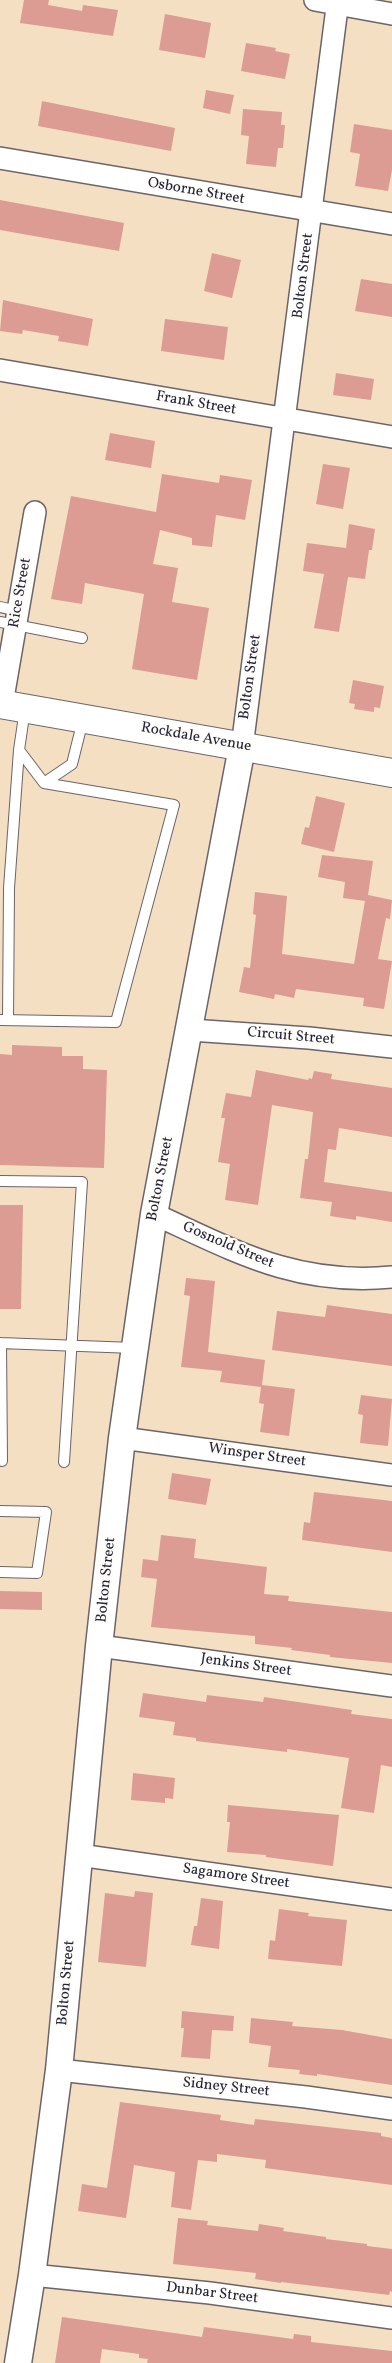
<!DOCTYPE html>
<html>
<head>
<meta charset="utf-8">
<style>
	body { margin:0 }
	canvas { display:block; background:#f4dfc2 }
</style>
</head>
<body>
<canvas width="392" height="2363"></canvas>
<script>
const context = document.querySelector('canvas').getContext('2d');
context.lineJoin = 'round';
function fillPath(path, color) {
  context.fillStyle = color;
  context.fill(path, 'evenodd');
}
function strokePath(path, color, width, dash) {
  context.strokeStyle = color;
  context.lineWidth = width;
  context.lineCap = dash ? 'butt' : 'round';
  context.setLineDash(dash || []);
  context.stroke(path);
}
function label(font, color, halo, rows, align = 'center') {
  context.font = font + ' Vollkorn,serif';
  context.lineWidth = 4.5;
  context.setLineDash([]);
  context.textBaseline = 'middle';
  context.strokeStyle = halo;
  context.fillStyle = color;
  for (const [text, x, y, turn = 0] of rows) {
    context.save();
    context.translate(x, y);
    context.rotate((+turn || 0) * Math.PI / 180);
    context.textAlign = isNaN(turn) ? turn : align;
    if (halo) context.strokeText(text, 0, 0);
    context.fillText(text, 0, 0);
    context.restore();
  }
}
fillPath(new Path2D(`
	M24,0H49L48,5L82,11L83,5L118,10L113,36L20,23Z
	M165,14L211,23L205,58L159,50Z
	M246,43L276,48L275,51L290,54L285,79L241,71Z
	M206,90L234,95L230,114L203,108Z
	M42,101L175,128L171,151L38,126Z
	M243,109L282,112L281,125H285L283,148H278L276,167L246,164L249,136L241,135Z
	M354,124L392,130V170L388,191L355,186L360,154L350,152Z
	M0,200L124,223L119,251L0,230Z
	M212,253L241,260L232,298L204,291Z
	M361,279L392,284V317L355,311Z
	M3,300L93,319L88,346L58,341L59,336L23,330L22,334L0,331Z
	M165,319L228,327L224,360L161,351Z
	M336,373L374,379L371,400L333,395Z
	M110,433L155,441L151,468L105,460Z
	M323,464L350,468L343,509L316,504Z
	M162,474L219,483L220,475L252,480L245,520L216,515L212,547L192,545V538L160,530L153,564L178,568L172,602L209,608L197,680L132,669L144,594L85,583L82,604L51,599L71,496L156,512Z
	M349,524L375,529L372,550H369L365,579L348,577L339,632L314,628L324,574L303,571L307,543L346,548Z
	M353,680L384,686L380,708L374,707V712L354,709L355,704L349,703Z
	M316,796L345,803L334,852L301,844L305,827L309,828Z
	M322,855L373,861L368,895L392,900L390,919L386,918L378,959L392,961L384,1009L363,1006L364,998L296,989L294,998L275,994L274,999L239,992L244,967L250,968L256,915L253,914L255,892L287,896L282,954L354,964L365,901L343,898L345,882L318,877Z
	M12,1045L62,1047V1056H83V1069L107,1070L104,1168L0,1165V1054L12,1055Z
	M256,1070L308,1080L309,1078L312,1079L314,1071L332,1074L331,1079L392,1088V1137L339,1128L336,1150L328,1149L324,1182L392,1192V1222L356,1216V1220L330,1216L332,1202L300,1198L305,1159H308L313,1112L272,1105L258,1205L225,1200L230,1164L218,1162L225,1118H221L226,1093L251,1097Z
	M0,1205H23L21,1309H0Z
	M186,1278L215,1281L208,1352L265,1360L262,1385L295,1389L289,1436L260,1432L264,1404L259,1403L261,1387L220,1382L222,1371L181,1367L190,1296L184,1295Z
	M327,1305L392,1314V1366L272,1350L277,1311L325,1317Z
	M361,1395L392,1399L388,1446L360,1443L363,1415L358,1414Z
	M172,1473L211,1479L206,1505L168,1499Z
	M314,1492L392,1501V1552L302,1540L304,1522L310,1523Z
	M161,1535L196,1539L194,1558L267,1567L264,1594L289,1596L288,1601L392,1612V1663L330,1657V1655L291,1650L292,1648L255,1644V1636L151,1627L157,1579L141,1577L143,1559L158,1561Z
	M0,1591L42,1592V1610L0,1609Z
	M143,1693L206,1702L207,1695L263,1702L264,1697L352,1710L351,1714L392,1719V1767L381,1765L374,1813L341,1808L349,1758L287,1749V1752L196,1741V1738L173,1735L175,1722L139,1717Z
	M133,1773L175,1778L173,1799L165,1798V1803L131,1800Z
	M228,1805L339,1815L333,1866L266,1857V1855L227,1852L230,1822H227Z
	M135,1891L153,1893L146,1967L98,1962L105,1893L134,1897Z
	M201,1898L223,1901L219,1949L191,1945L194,1926H197Z
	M279,1909L309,1913L308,1916L347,1920L342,1966L268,1959L270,1940L275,1941Z
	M182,2011L234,2016L233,2031L212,2030L210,2059L181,2057L184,2028H181Z
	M251,2018L293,2022L292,2026L342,2030L392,2039V2085L317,2074V2076L299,2074L300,2070L268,2067L271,2046L249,2043Z
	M120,2102L221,2115L220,2120L254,2125L255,2119L381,2133V2136L392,2138V2185L265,2168L266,2160L217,2154V2162L198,2160L191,2210L171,2207L175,2172L134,2165L126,2218L78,2211L82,2184L107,2188Z
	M178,2218L208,2221L207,2225L258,2231L259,2224L284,2228L283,2231L326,2237V2239L367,2244V2246L392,2249V2292L390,2291L389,2295L281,2282V2283L255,2279L256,2273L173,2264Z
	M62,2317L202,2337L204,2327L293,2339L294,2334L311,2336V2342L392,2351V2363H147L148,2359L139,2358V2354L102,2349L100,2363H55Z`), '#dc9c93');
const service = new Path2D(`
	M0,607L18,611
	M0,622L82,638
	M44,783L72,764L83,720
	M0,1020L116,1022L174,805L44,783L19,750L25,709
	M8,1020L9,888L19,750
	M0,1181L82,1182L64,1462
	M0,1343L134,1348
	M1,1343L2,1461
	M0,1511L46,1512L37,1573L0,1572`);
const minor = new Path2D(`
	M315,0L392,14
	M0,158L392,224
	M0,370L392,437
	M2,704L35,512
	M242,747L338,0
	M190,1030L309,1038L392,1047
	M154,1214C237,1252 297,1286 392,1277
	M122,1438L392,1475
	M99,1646L392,1686
	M79,1855L392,1899
	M59,2070L306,2097L392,2109
	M32,2275L210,2293L392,2318`);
const tertiary = new Path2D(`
	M18,2363L32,2275L59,2070L99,1646L122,1438L154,1214L242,747`);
const secondary = new Path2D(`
	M0,704L392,773`);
strokePath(service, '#6c646a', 12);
strokePath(minor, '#6c646a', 24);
strokePath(tertiary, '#6c646a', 29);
strokePath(secondary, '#6c646a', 30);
strokePath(service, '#fff', 10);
strokePath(minor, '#fff', 21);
strokePath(tertiary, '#fff', 26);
strokePath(secondary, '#fff', 28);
label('15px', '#22223b', '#fdfcf7', [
	["Osborne Street",196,192,10],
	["Bolton Street",304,276,-83],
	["Frank Street",196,404,10],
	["Rice Street",21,593,-80],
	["Bolton Street",251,677,-82],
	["Rockdale Avenue",196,738,10],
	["Circuit Street",291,1037,5],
	["Bolton Street",161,1179,-79],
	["Gosnold Street",228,1246,23],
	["Winsper Street",257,1456,8],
	["Bolton Street",107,1580,-84],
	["Jenkins Street",246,1666,8],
	["Sagamore Street",236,1877,8],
	["Bolton Street",67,1983,-85],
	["Sidney Street",226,2088,6],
	["Dunbar Street",212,2294,7]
]);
</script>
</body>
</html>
